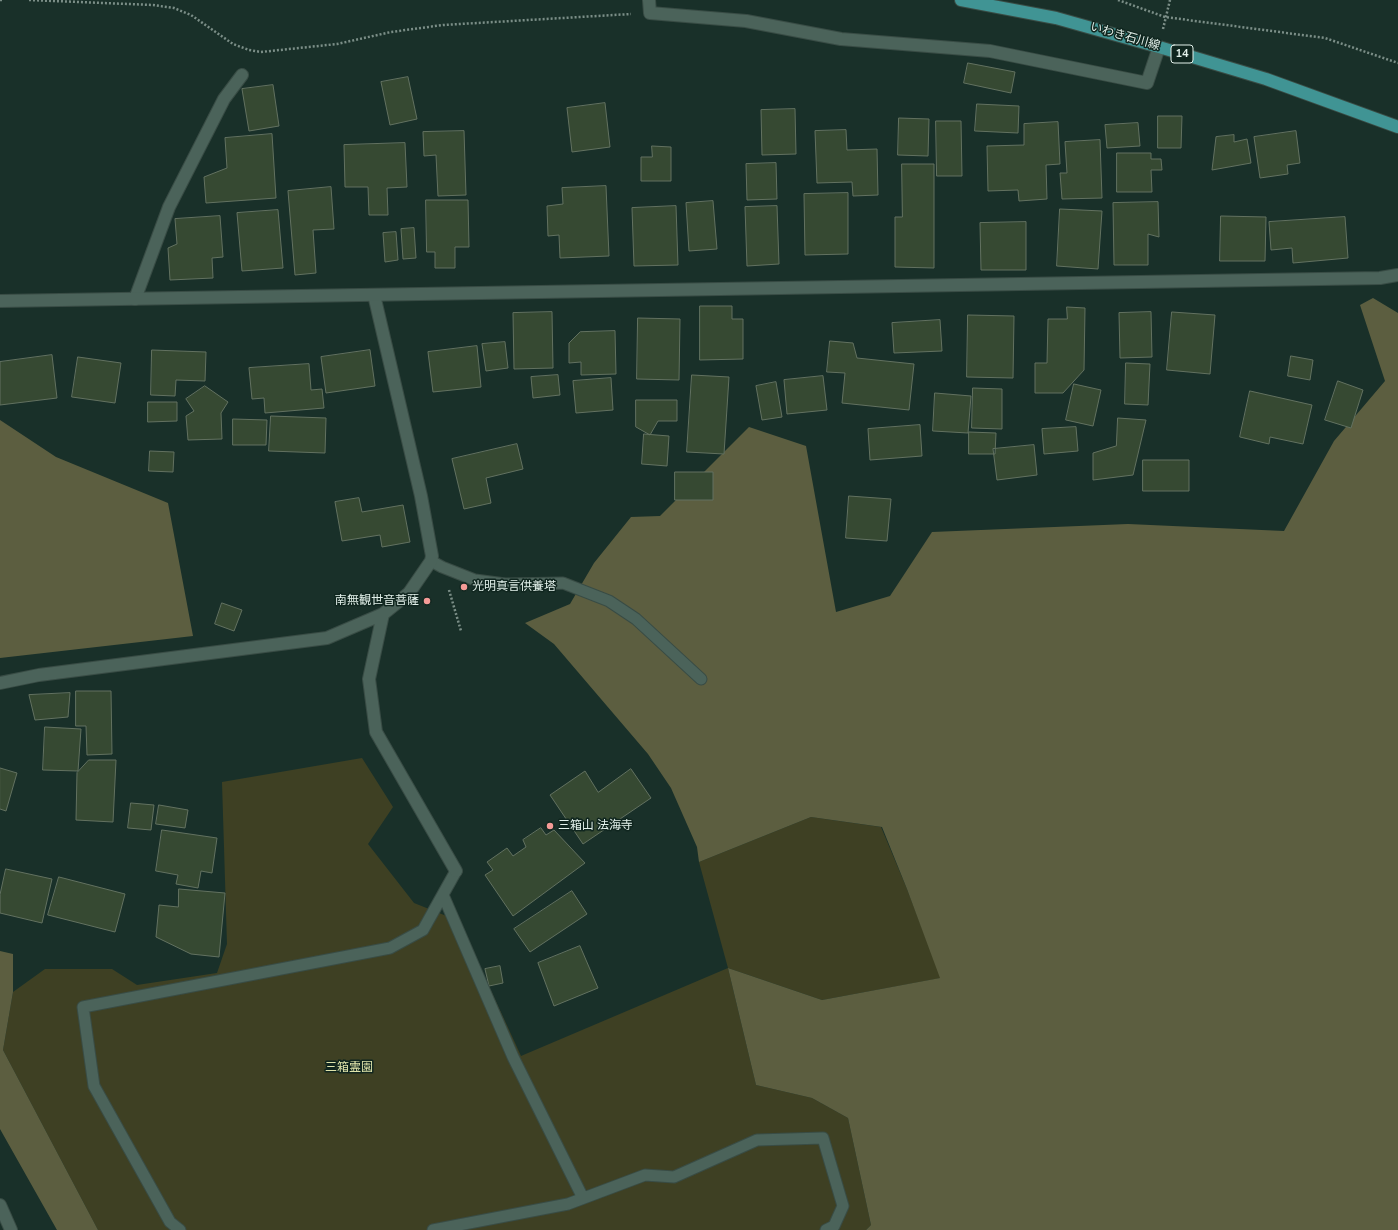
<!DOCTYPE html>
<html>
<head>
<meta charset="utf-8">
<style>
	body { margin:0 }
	canvas { display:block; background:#193029 }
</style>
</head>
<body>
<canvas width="1398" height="1230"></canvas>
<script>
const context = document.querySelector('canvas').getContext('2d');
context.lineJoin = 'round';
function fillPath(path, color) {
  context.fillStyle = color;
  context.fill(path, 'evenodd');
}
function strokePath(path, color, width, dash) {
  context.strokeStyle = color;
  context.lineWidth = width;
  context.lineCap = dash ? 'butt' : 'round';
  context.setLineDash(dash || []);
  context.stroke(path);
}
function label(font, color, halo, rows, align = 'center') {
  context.font = font + ' "Nunito Sans","Noto Sans JP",sans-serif';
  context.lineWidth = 3;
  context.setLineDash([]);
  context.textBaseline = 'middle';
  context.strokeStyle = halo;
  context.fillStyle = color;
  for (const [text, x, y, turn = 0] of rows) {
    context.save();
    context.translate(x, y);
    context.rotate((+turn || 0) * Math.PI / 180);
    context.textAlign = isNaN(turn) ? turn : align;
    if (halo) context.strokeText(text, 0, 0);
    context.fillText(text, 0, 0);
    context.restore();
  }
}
fillPath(new Path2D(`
	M362,758L393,807L368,844L414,903L459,921L521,1056L728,968L699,862L811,817L881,827L907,889L941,978L822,1000L728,968L756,1085L812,1098L848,1118L871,1225L866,1230H98L3,1050L13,992L45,969H112L137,985L217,973L227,944L222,782Z`), '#3e4023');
fillPath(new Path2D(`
	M1373,298L1398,313V1230H866L871,1225L848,1118L812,1098L756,1085L728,968L822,1000L940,978L907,889L882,827L811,817L699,862L697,847L671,788L648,754L554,644L525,623L570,604L594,563L631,517L660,516L749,427L806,446L836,612L890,596L932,532L1128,524L1284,531L1334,441L1385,381L1360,305Z
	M0,420L56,457L168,503L193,636L0,658Z
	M0,951L13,954V992L3,1050L98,1230H57L0,1129Z`), '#5c5e40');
const building = new Path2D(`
	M968,63L1015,72L1011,93L964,83Z
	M408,77L417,119L390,125L381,82Z
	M273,85L279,126L249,131L242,89Z
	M605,103L610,147L572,152L567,108Z
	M977,104L1019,106L1018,133L975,131Z
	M795,109L796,154L762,155L761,110Z
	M1158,116H1182L1181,148H1158Z
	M899,118L929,119L928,156L898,155Z
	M936,121H961L962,176H937Z
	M1058,122L1060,164L1046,165L1047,199L1019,201L1018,190L988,191L987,146L1024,145V124Z
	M1138,123L1140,146L1107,148L1105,125Z
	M846,130L847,150L877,149L878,195L853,196L852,182L817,183L815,131Z
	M464,131L466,195L438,196L436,155L424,156L423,132Z
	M1296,131L1300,163L1287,165L1288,174L1260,178L1254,137Z
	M272,134L276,198L206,203L204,177L227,168L225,138Z
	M1234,135V142L1247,139L1251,163L1212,170L1216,137Z
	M1100,140L1102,198L1062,199L1060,173H1067L1065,142Z
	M405,143L407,187L387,188L388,215H369L368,187H345L344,145Z
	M652,146L671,147V181H641V157H652Z
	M1117,153H1151V159H1161L1162,170H1151L1152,192H1117Z
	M776,163L777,199L747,200L746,164Z
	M902,164H934V268L895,267V217H902Z
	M606,186L609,256L560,258L559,235L548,236L547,206L563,204L562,188Z
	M331,187L334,229L313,230L316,273L295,275L288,191Z
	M848,193V254L805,255L804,194Z
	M426,200H468L469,247H455V268H435V252H427Z
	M713,201L717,249L689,251L686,203Z
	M1158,202L1159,237L1148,234V265H1114L1113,203Z
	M676,206L678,265L634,266L632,208Z
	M777,206L779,264L747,266L745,207Z
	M1060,209L1102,211L1098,269L1057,266Z
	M278,210L283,268L242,271L237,213Z
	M220,216L223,257L212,258L213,278L170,280L168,248L177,244L175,219Z
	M1221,216L1266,217L1265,261H1220Z
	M1345,217L1348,258L1293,263L1292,248L1271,250L1269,222Z
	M1026,222V270H981L980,223Z
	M414,228L416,258L403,259L401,229Z
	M396,232L398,260L385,262L383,233Z
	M700,306H732V319H743V359L700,360Z
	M1067,307L1085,308L1084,370L1063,393H1035V363H1047L1048,319H1067Z
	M552,312L553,368L514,369L513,313Z
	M1151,312L1152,357L1120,358L1119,313Z
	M1172,312L1215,315L1210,374L1167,370Z
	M968,315L1014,316L1013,378L967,377Z
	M638,318L680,319L679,380L637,379Z
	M940,320L942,351L894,353L892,323Z
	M615,331L616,374L581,375V362L569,363V343L580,332Z
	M830,341L853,343L857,358L914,364L909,410L842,403L845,373L827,372Z
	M505,342L508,368L486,371L482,344Z
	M477,346L481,387L433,392L428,352Z
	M152,350L206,352L205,381L176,380L175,396L151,395Z
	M370,350L375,386L326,393L321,357Z
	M52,355L57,398L0,405V362Z
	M1291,356L1313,360L1310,380L1288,376Z
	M78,357L121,363L115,403L72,397Z
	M1126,363L1150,364L1148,405L1125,404Z
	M309,364L311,390L322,389L324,408L265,413L264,398L252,399L249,368Z
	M558,375L560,395L533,398L531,377Z
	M692,375L729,377L724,454L687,452Z
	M823,376L827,410L787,414L784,380Z
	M611,378L613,410L576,413L573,381Z
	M1338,381L1363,390L1351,428L1325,420Z
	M776,382L782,417L762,420L756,386Z
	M1074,384L1101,390L1093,426L1066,420Z
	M205,386L228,402L221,413L222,439L188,440L186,416L194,411L186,399Z
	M973,388L1002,389V429L972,428Z
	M1250,391L1312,405L1303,444L1270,437L1269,444L1240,437Z
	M935,393L971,396L968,433L933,431Z
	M636,400H677V421H658L650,435L636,427Z
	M148,402H177V421L148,422Z
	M271,416L326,418L325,453L269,451Z
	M1118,418L1146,420L1133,475L1093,480V453L1116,446Z
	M233,419L267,420L266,445H233Z
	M920,425L922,456L870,460L868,429Z
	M1076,427L1078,451L1044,454L1042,429Z
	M969,432L996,433L995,454H969Z
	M644,434L669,436L667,466L642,464Z
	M517,444L523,469L486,478L491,503L464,509L452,459Z
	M1034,445L1037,475L997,480L993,449Z
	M150,451L174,452L173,472L149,471Z
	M1143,460H1189V491H1143Z
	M675,472H713V500H675Z
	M849,496L891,499L887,541L846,538Z
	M359,498L362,512L403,505L410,542L382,547L380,535L342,541L335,502Z
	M222,603L242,610L234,631L215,624Z
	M76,691H111L112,754L87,755L86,726H76Z
	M70,693L68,717L35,720L29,695Z
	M45,727L81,729L78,771L43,770Z
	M89,760H116L113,822L76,820L77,773Z
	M0,768L17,773L6,811L0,809Z
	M631,769L651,798L583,844L550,795L585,771L598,792Z
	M131,803L154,805L151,830L128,828Z
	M159,805L188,810L185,828L156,824Z
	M541,828L546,835L554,830L585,863L513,916L485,875L493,870L487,862L507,848L513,856L526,847L523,840Z
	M162,830L217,838L212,873L201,871L198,888L176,884L178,875L156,871Z
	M6,869L52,879L42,923L0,913V895Z
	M59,877L125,894L115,932L48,915Z
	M179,889L225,893L219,957L191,954L156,937L159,905L178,907Z
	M572,891L587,914L530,952L514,929Z
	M580,946L598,988L554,1006L538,963Z
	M500,966L503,983L489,986L485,969Z`);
fillPath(building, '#364932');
strokePath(building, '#627160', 1);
const service = new Path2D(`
	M431,561L442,567L475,580L505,584L563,583L609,601L636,619L701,679
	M443,895L513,1057L583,1198
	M180,1230L170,1222L94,1086L83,1007L390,948L423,930L456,871
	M433,1230L568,1204L645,1175L674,1177L757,1140L823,1138L843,1206L834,1226L826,1230`);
const minor = new Path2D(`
	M649,0L650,13L746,21L841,39L990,51L1147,83L1159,47
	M135,299L169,207L224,99L242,75
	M383,614L369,679L376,732L456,871
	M0,683L39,675L327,638L383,614L409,593L431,561L432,556L421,496L374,295
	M0,1205L11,1230`);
const tertiary = new Path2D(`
	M0,301L1380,278L1398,275`);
const primary = new Path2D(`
	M961,0L1056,18L1159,47L1266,79L1398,127`);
strokePath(service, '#394c45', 13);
strokePath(minor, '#394c45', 14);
strokePath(tertiary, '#394c45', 14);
strokePath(primary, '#394c45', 14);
strokePath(new Path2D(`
	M0,0H2
	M29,0L153,5L174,8L191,15L233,44L249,50L261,52L337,44L391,32L443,25L631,14
	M1118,0L1165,17L1325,38L1398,63
	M1163,29L1170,0
	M449,590L461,631`), '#7b8e87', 2.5, [2, 2]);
strokePath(service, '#4b635a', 11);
strokePath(minor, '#4b635a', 12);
strokePath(tertiary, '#4b635a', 12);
strokePath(primary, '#409494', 12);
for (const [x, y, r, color] of [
	[464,587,4,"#f59b97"],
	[427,601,4,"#f59b97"],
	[550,826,4,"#f59b97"]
]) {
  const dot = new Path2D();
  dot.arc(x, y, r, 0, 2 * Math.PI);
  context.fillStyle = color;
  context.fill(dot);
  strokePath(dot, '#10261f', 1.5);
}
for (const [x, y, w] of [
	[1182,54,22]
]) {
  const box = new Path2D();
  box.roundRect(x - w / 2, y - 9, w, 18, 3);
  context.fillStyle = '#10261f';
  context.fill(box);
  strokePath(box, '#e3f1eb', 1);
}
label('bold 11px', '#e3f1eb', null, [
	["14",1182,54]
]);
label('12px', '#e3f1eb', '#10261f', [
	["いわき石川線",1125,37,16]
]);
label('12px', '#e3f1eb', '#10261f', [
	["光明真言供養塔",472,587],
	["南無観世音菩薩",419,601,"right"],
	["三箱山 法海寺",558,826]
], 'left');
label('12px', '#dfe4aa', '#10261f', [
	["三箱霊園",349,1068]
]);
</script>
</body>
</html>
